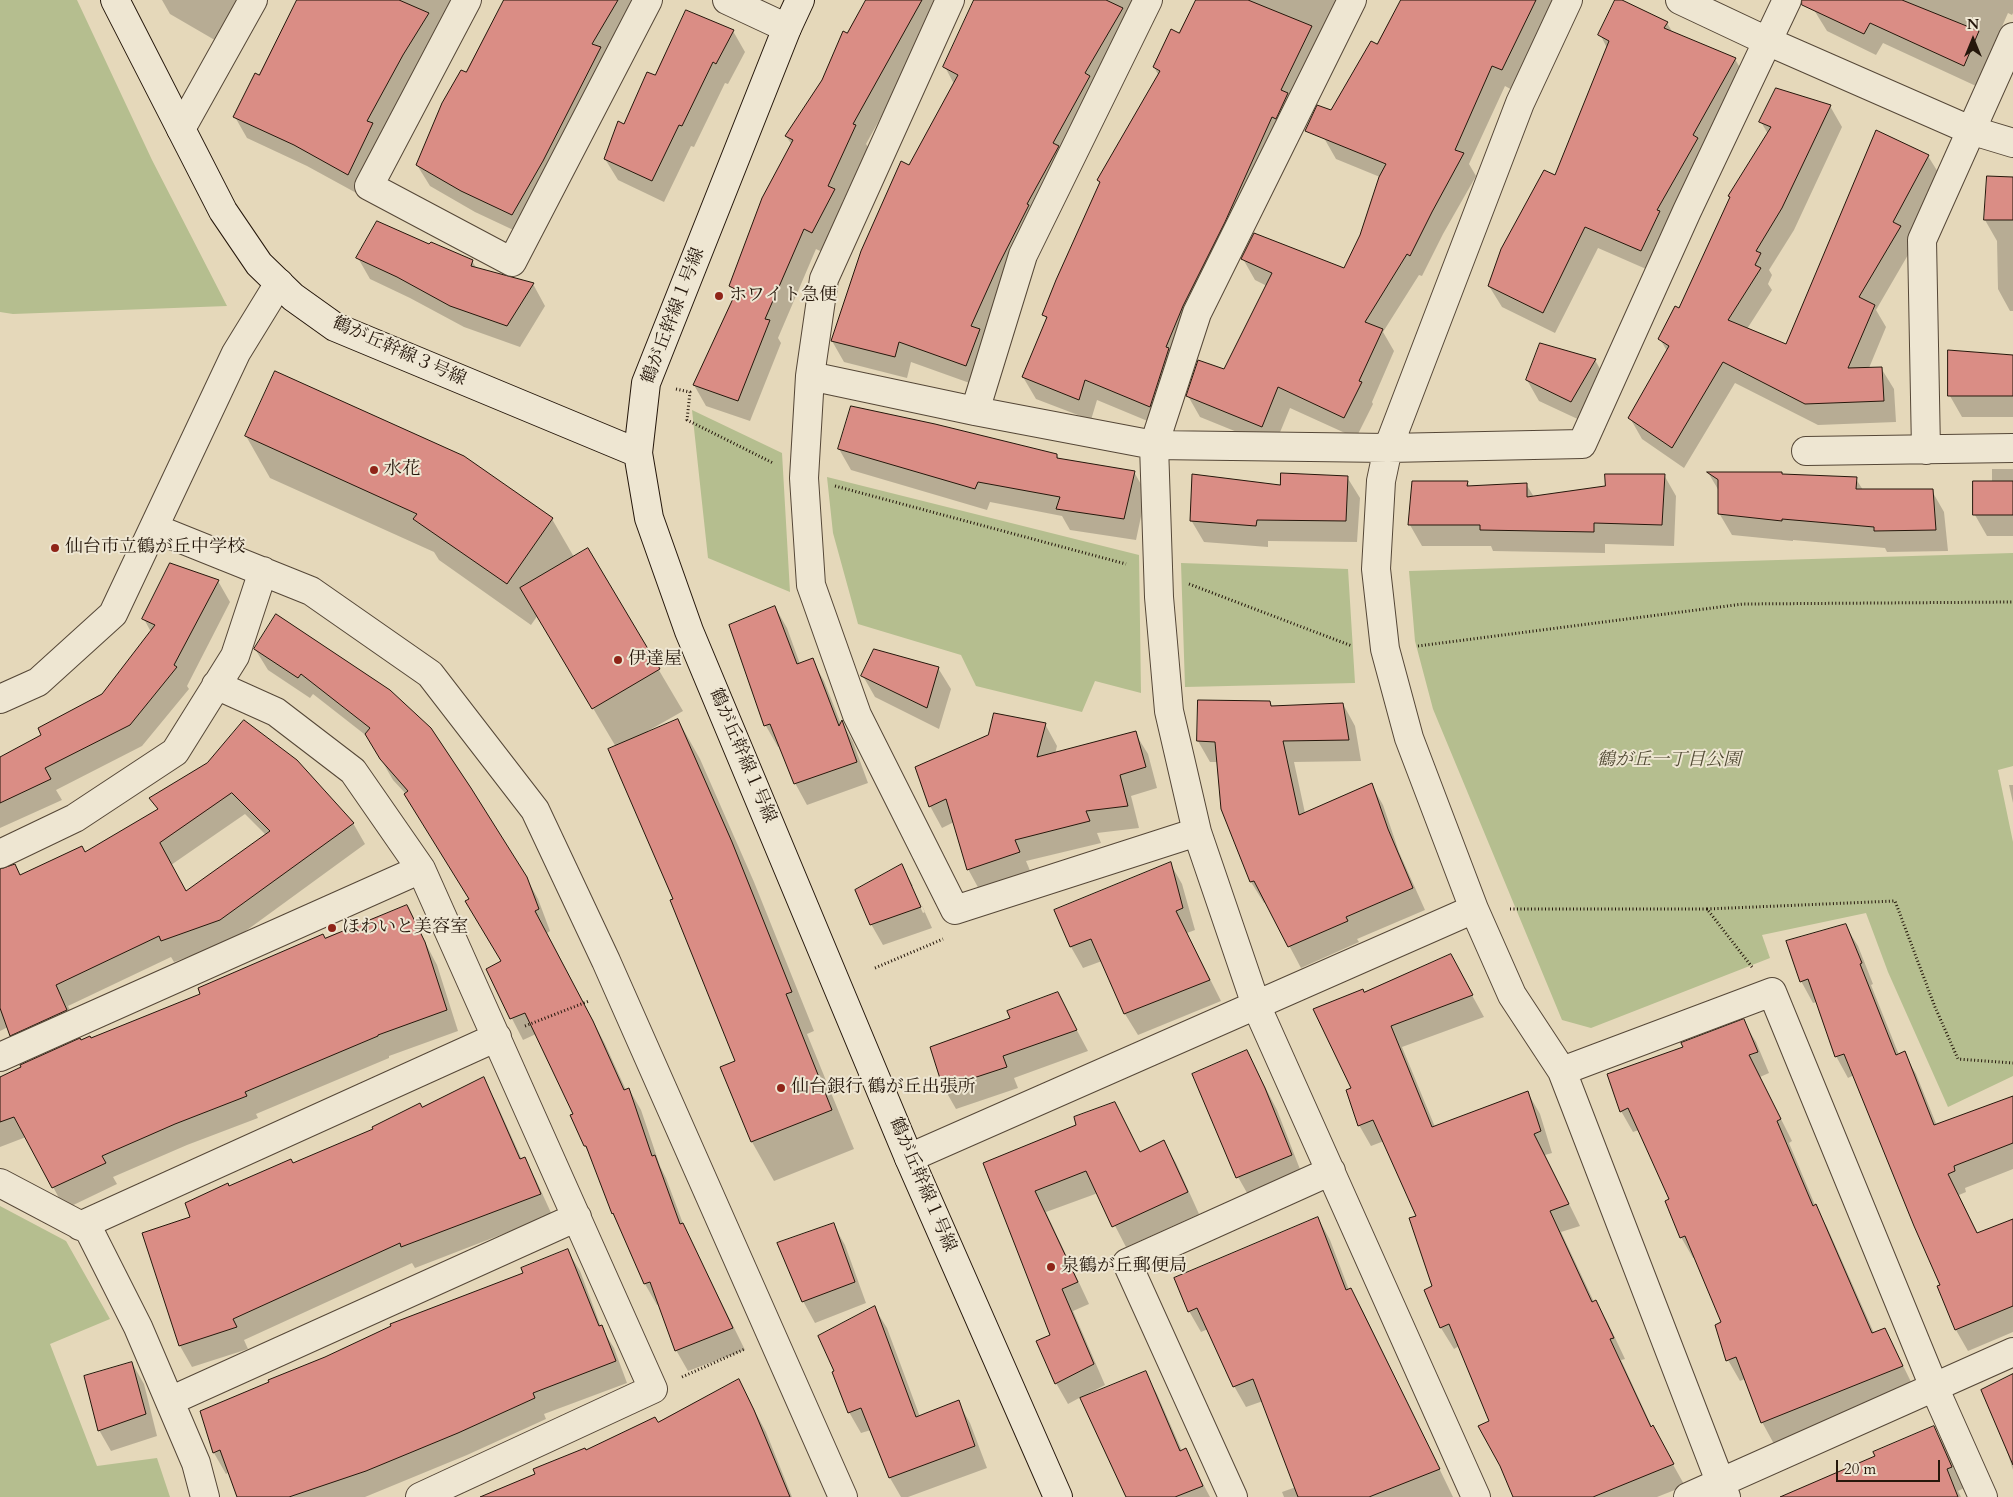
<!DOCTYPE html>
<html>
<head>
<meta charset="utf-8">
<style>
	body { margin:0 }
	#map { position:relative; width:2013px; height:1497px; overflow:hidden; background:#e5d8ba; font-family:Cardo,serif }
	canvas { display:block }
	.north { position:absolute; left:1948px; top:15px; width:50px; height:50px; -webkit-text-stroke:4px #eee6d2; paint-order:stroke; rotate:0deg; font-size:14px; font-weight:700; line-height:20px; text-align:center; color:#25170b }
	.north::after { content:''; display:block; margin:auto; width:18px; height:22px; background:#25170b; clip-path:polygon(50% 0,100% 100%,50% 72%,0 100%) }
	.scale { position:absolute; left:1836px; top:1460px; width:104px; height:22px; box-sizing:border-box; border:2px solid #25170b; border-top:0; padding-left:6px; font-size:15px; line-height:18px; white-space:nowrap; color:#25170b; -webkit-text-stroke:4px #eee6d2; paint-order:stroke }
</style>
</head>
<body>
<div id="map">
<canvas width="2013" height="1497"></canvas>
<div class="north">N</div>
<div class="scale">20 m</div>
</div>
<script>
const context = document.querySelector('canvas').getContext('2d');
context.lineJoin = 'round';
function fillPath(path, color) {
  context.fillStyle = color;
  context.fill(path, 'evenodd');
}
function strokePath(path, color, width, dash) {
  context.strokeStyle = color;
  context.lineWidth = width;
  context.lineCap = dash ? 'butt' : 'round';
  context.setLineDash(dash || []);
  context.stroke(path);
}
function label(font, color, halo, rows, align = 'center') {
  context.font = font + ' Cardo,"Noto Serif JP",serif';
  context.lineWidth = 4;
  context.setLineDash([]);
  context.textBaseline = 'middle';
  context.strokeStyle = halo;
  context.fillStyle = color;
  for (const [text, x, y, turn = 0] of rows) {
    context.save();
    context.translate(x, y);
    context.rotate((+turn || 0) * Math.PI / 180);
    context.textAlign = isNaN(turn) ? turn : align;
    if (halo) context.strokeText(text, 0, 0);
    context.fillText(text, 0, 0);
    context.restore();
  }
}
fillPath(new Path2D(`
	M0,0H77L152,160L227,306L13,314L0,312Z
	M692,410L782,453L790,592L708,558Z
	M827,477L1139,555L1141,693L1095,681L1082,712L976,686L961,655L858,624L833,533Z
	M2013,553V766L1998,770L2013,842V1076L1948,1107L1888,972L1866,913L1762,935L1770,958L1591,1028L1562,1020L1433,709L1415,641L1409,571Z
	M1181,563L1348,569L1355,683L1185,687Z
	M0,1206L66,1241L110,1319L50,1344L97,1466L157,1458L170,1497H0Z`), '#b5be8f');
fillPath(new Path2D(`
	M162,0H246L225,46L170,14Z
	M299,0H462L360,195L307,166L247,138L235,117L260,76Z
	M504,0H641L524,235L475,212L430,186L417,165Z
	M867,0H937L939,12L866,144L868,147L842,203L846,211L824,253L816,249L778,338L781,343L750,421L706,406L694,385L736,295L731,286L792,145L786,136L824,81Z
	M977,0H1149L978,386L911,362L907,378L844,362L832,341L910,167L954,84L945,67Z
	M1198,0H1353L1195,328L1162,427L1097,400L1091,420L1036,399L1023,377L1047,320L1044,314L1101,184L1099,180L1159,76L1154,67L1180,35Z
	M1402,0H1563L1514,91L1505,86L1469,164L1476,176L1443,234L1422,276L1419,275L1383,332L1394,351L1372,402L1373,404L1356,438L1290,408L1274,447L1200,417L1188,396L1225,371L1267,286L1255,280L1243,259L1344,270L1361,235L1380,177L1336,159L1324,138Z
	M1616,0L1667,23L1673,33L1735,59L1747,80L1653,272L1598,248L1555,333L1502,307L1489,286L1555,176L1607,48L1600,34Z
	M1819,0H2013V13L2012,15L2008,13L1976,86L1883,43L1876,55L1827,31L1814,10Z
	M733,31L745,52L728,84L725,83L694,147L691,146L664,202L618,180L605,159L655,76Z
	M1830,106L1842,127L1794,230L1769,270L1772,275L1768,284L1772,290L1747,329L1787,346L1928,156L1941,177L1907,239L1912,248L1876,310L1886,327L1869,368H1881L1894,389L1896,422L1818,425L1735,383L1684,468L1642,439L1630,418L1667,351L1660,339L1680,309L1768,134L1761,122Z
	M1988,177L2013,178V311H2010L1998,289L1997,241L1985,220Z
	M430,246L472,261L477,269L533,284L545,306L520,347L464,327L410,298L370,279L358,258Z
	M2013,356V417H1962L1950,396Z
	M1595,360L1607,381L1584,422L1539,401L1527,380Z
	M246,436L464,458L552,519L574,557L588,550L683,711L648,731L649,733L678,720L700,759L754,882L814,1031L807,1034L854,1149L774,1181L752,1142L722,1068L736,1062L616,747L538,615L531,625L439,560L434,552L270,478Z
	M839,449L1057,455L1059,460L1134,472L1146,493L1136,540L1070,530L1062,516L990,502L987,510L851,470Z
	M1992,469H2013V536H1987L1975,515L1992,483Z
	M1709,474L1856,479L1863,490L1932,491L1944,512L1948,551L1887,552L1885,548L1793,540V541L1732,535L1719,513V491Z
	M1664,475L1676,496L1674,546L1605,544V553L1493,551L1491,546H1422L1410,525L1467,482L1470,487L1526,484L1534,497L1607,487Z
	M1347,477L1360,498L1357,542L1268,541V547L1204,542L1191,520L1281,487Z
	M218,581L230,602L187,686L189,689L142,746L56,790L62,800L0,828V758L42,735L103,695L151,632L144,619Z
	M775,607L787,628L800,664L812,660L824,681L841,724L842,722L853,742L868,783L807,805L795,783L780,746L778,747L766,726L731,625Z
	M277,615L526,877L538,899L550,931L547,933L605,1044L626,1090L629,1089L641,1110L660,1166L666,1178L685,1229L745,1350L688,1371L676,1350L660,1304L657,1305L645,1284L621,1228L613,1214L592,1159L585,1146L574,1114L536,1034L523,1040L487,970L502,962L470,900L406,794L393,780L368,737L313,694L310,698L268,670L255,649Z
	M938,668L951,689L939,729L875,697L863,676Z
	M1269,702L1273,707L1343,704L1355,726L1361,761L1294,762L1305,813L1371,784L1383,805L1399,852L1425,910L1357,939L1359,942L1301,968L1266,902L1264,903L1251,882L1218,762H1210L1198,741Z
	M1045,724L1057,746L1055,754L1135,733L1148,754L1157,788L1131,796L1139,828L1097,833L1101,843L1026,861L1031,873L980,891L968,869L954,822L942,828L930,806L917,768Z
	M208,764L353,823L365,844L232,941L174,962L171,957L68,1006L79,1031L23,1056L8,1027L0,1031V879L20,876L85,854L158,810L151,798ZM245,814L266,835L186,892L171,865Z
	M2009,785H2013V803Z
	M1170,863L1182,884L1195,930L1187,933L1221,1001L1138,1035L1125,1014L1102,961L1083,968L1071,947L1056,911Z
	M901,865L913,886H910L923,913L925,912L913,886L932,928L883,945L871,924Z
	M406,906L437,965L458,1031L389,1056V1058L256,1114L258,1118L187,1145L113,1177L117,1184L65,1209L26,1137L0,1147V1079L80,1042L202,995L325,940Z
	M1845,925L1858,946L1873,984L1871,985L1899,1055L1904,1053L1916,1074L1937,1126L2013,1097V1169L1965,1188L1966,1192L1959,1195L1978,1234L2013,1220V1332L1968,1351L1956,1330L1939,1287L1942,1285L1854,1075L1848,1078L1836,1056L1817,1002L1813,1003L1801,981Z
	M1462,977L1484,1017L1402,1047L1435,1127L1528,1093L1540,1114L1552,1153L1545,1155L1580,1226L1561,1232L1594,1302H1596L1608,1323L1625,1359L1621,1360L1652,1427L1685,1486L1657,1497H1514L1491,1422L1459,1346L1454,1349L1441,1328L1426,1291L1434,1287L1417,1216L1384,1141L1371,1146L1359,1125L1352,1088L1364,993Z
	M1057,993L1088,1051L1014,1078L1018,1088L956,1109L944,1088L1011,1019Z
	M1743,1021L1756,1042L1769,1073L1760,1077L1792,1141L1789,1143L1815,1205L1827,1227L1874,1333L1885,1329L1914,1388L1774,1444L1762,1422L1745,1379L1740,1381L1728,1360L1722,1323L1695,1258H1693L1681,1237L1670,1200L1639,1130L1633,1132L1621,1111L1685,1048Z
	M1247,1052L1277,1110L1303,1177L1250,1198L1238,1177Z
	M483,1079L495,1100L522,1160L524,1159L536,1180L552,1215L415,1268L412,1263L244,1340L248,1349L192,1367L180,1346L143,1233L192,1217L229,1187L293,1164L422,1108Z
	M1126,1125L1140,1153L1164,1142L1176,1163L1199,1214L1126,1247L1098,1193L1046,1212L1089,1304L1073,1311L1105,1385L1090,1393L1091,1395L1145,1373L1157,1394L1182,1451L1185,1450L1210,1497H1128L1081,1397L1068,1404L1056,1383L1052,1336L984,1163Z
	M1318,1218L1330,1240L1349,1290L1363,1311L1453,1497H1284L1282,1492L1296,1487L1263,1401L1246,1407L1234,1386L1208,1329L1201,1332L1189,1311Z
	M833,1224L845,1245L866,1303L815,1323L803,1301Z
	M567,1250L580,1271L601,1327L614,1348L627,1383L544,1414L546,1419L467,1455L365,1497H239L230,1472L226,1474L214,1453L201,1412L524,1274Z
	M874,1307L887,1328L920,1417L958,1402L970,1423L987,1468L908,1497H901L890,1478L871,1430L861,1433L849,1412Z
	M132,1363L144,1384L157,1436L111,1451L99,1430Z
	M2013,1375V1470L2002,1436Z
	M738,1380L766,1432L792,1497H483L585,1451L657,1424Z
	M1934,1428L1946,1449L1964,1488L1958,1491L1961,1497H1794Z`), '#0003');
const building = new Path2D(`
	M297,0H399L429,13L403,55L367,121L373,123L348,175L294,145L233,117L255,73L259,75Z
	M504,0H618L592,44L601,47L543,161L512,215L461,191L416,165L442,103L461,70L466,72Z
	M866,0H922L853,124L856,125L828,186L835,189L812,233L804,229L765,319L770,320L738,401L693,385L737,290L729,286L762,198L793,140L785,136L822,80L843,31L847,33Z
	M974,0H1106L1123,8L1085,73L1090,76L1053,143L1059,146L1027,204L1029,205L998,266L971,326L980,329L966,366L899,342L895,357L831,341L861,251L901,161L909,165L958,75L943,67Z
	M1196,0H1248L1312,26L1281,90L1288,93L1276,119L1272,117L1225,222L1183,306L1166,347L1169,348L1150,407L1085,380L1079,400L1022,377L1047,317L1042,315L1056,280L1100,182L1097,180L1160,71L1153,67L1171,29L1179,33Z
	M1401,0H1536L1502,70L1492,66L1455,150L1464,153L1432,212L1410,256L1407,254L1365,322L1383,329L1359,381L1362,382L1344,418L1278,387L1262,427L1186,396L1198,360L1224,369L1272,273L1241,259L1254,233L1344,268L1360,235L1379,177L1386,164L1305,131L1317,105L1331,110L1371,41L1377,44Z
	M1615,0H1622L1668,22L1664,28L1736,58L1693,135L1698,138L1657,210L1660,211L1641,251L1585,227L1543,313L1488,286L1501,249L1544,170L1555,175L1609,41L1598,35Z
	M1802,0H1902L1979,31L1964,66L1870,23L1864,34L1802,5Z
	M686,10L734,30L716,64L713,62L682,126L679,125L652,181L604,159L618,121L624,124L647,72L655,75Z
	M1776,88L1831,105L1782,208L1756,251L1761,253L1755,265L1761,268L1728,320L1786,344L1876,130L1929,155L1893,222L1901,226L1859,297L1875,305L1848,368L1882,367L1884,401L1805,404L1723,362L1672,448L1628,418L1669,346L1658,339L1675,306L1679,308L1730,197L1728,196L1771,127L1759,122Z
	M1987,176L2013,177V220H1984Z
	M377,221L429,244L431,242L473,260L471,266L534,283L507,326L450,306L397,277L356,258Z
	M1540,343L1596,359L1571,402L1526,380Z
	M1948,350L2013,355V396H1948Z
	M275,371L464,456L553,518L507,584L413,519L417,514L245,436Z
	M851,406L935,424L1057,454V458L1135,471L1124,519L1056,509L1060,497L978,482L975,489L838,449Z
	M1707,472H1782V474L1857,477L1856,489H1933L1936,530L1874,531V527L1782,519V521L1718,514V480Z
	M1281,473L1348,476L1346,521L1257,520L1256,526L1190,521L1192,474L1280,485Z
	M1605,474H1665L1662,525L1594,523V532L1480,530V525H1408L1412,481H1468L1467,486L1527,483V497L1605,486Z
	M1973,481H2013V515H1973Z
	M588,548L660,669L592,709L520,588Z
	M170,563L219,580L174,665L177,667L130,725L45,768L51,779L0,803V757L41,735L38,728L102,694L155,625L142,619Z
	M775,606L797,664L813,658L839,726L842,720L857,762L794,784L770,724L764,726L729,625Z
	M276,614L390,690L431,728L471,788L527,877L539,909L535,911L593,1021L624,1090L629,1088L652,1156L655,1155L680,1224L683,1223L733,1328L675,1351L650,1282L644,1284L613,1213L612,1214L586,1146H584L570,1115L573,1114L525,1013L510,1019L486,969L501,961L465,901L469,899L404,794L408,791L380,759L365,734L370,728L301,674L298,678L254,649Z
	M874,649L939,667L927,708L861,676Z
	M1198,700L1270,701L1271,706L1343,703L1349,740L1283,741L1299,815L1372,783L1388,829L1413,888L1346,917L1348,921L1288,947L1254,881L1250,882L1221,809L1215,742L1197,741Z
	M994,713L1046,723L1037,757L1136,731L1146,767L1120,775L1128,806L1086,811L1090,821L1015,840L1020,852L967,870L946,799L929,807L915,767L988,735Z
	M678,719L732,842L792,992L786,994L832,1110L751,1142L720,1067L735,1061L670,900L673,899L608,749Z
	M244,720L297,760L354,823L220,920L161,941L159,936L56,985L67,1010L10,1036L0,1008V869L15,864L20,875L82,846L85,852L158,809L149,798L207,763ZM232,793L270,831L186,891L160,843Z
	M1171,862L1183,908L1176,911L1210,980L1124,1014L1091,939L1070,947L1054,910Z
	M902,864L921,907L870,925L855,890Z
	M407,905L425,942L447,1010L378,1035V1036L245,1092L247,1096L175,1124L102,1156L106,1163L52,1188L14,1117L0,1122V1077L21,1067L20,1065L80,1038L81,1040L90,1036L91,1038L200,994L198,988L323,934L325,938Z
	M1846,924L1862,963L1860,964L1896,1055L1905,1051L1934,1125L2013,1096V1143L1954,1166L1955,1171L1948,1174L1977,1233L2013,1219V1306L1955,1330L1937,1286L1940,1285L1914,1226L1844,1054L1835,1057L1808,979L1800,982L1786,941Z
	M1451,954L1473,995L1391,1026L1432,1127L1528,1091L1541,1131L1534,1134L1569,1204L1550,1211L1592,1302L1596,1300L1614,1338L1610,1339L1651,1427L1653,1425L1674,1464L1593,1497H1513L1500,1466L1478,1426L1489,1421L1449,1324L1440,1328L1424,1290L1432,1286L1409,1218L1416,1216L1373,1120L1358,1126L1346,1090L1351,1088L1313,1009L1363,989L1364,992Z
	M1058,992L1077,1030L1003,1056L1007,1067L943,1088L930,1047L1010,1018L1007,1011Z
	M1744,1019L1758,1052L1749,1055L1781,1119L1777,1121L1813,1206L1816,1204L1872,1333L1885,1328L1903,1366L1761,1423L1736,1357L1726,1361L1715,1325L1721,1322L1685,1236L1680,1238L1665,1201L1669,1199L1628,1108L1620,1112L1607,1074L1683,1047L1681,1043Z
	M1247,1050L1265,1088L1292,1155L1236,1178L1192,1074Z
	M484,1077L520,1159L525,1157L541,1194L401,1247L400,1243L233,1319L237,1327L179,1346L142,1233L190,1217L185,1203L228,1183L229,1186L291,1159L293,1163L373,1129L372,1127L420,1103L422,1107Z
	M1115,1102L1140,1152L1164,1140L1188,1192L1112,1227L1086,1171L1035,1191L1078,1282L1062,1289L1094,1364L1055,1384L1036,1341L1050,1335L983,1163L1076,1125L1074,1117Z
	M1318,1217L1346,1290L1351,1288L1440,1469L1369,1497H1298L1253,1379L1233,1387L1197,1308L1188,1312L1174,1278Z
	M834,1223L855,1282L802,1302L777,1243Z
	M568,1249L599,1326L602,1325L616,1361L533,1393L535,1398L458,1433L366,1471L289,1497H237L220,1450L213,1453L200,1411L269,1382L268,1380L325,1357L391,1326L390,1324L523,1273L521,1268Z
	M875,1306L916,1417L959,1400L975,1446L889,1478L861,1408L848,1413L832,1372L834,1371L818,1336Z
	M132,1362L146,1414L98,1431L84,1376Z
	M1146,1371L1180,1451L1186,1448L1203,1486L1175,1497H1126L1080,1398Z
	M2013,1374V1465L1981,1390Z
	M739,1379L754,1410L790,1497H480L535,1474L533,1469L585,1448L586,1450L655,1417L658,1422Z
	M1934,1426L1952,1467L1947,1469L1958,1497H1780L1875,1456L1873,1452Z`);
fillPath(building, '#da8d85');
strokePath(building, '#25170b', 1);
const street = new Path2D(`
	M467,0L369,186L512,262L648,0
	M727,0L787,28
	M950,0L824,279L810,376L804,478L811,585L857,715L955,910L1197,832L1256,1005L1476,1497
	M1568,0L1520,103L1388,448L1381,481L1376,569L1385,649L1409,738L1474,909L1512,995L1562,1071L1726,1497
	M1680,0L1767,41L1970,130L2013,143
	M181,129L253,0
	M810,376L975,411L1154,445L1388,448L1582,444L1687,211L1787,0
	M975,411L1023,255L1148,0
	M1926,450L1922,240L2013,37
	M1806,451L2013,448
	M154,528L311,591L430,674L535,810L606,961L843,1497
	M216,685L276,712L353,771L421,869L653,1389L420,1497
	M0,699L38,682L113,614L236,353L279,283
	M1197,832L1169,711L1159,597L1154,445L1197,313L1352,0
	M0,854L75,818L175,752L235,656L263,571
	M0,1057L421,869
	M1562,1071L1772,992L1934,1387L1983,1497
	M909,1158L1474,909
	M0,1183L89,1230L138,1327L196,1463L205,1497
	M80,1226L497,1037
	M170,1401L577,1217
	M1233,1497L1127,1263L1331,1171
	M1688,1497L2013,1352`);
const secondary = new Path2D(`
	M115,0L223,211L259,264L293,297L335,327L638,453
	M800,0L787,28L646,383L638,453L649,518L689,631L909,1158L1058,1497`);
strokePath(street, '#554737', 30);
strokePath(secondary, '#25170b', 30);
strokePath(new Path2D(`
	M676,389L690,392L687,420L773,463
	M835,486L1126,564
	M1189,584L1352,646
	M1418,646L1743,604L2013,602
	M1510,909H1707L1752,967
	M1707,909L1895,901L1935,1007L1958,1059L2013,1063
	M875,968L943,939
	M525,1026L589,1001
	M682,1377L745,1349`), '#25170b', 3, [1, 2.5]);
strokePath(street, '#eee6d2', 28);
strokePath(secondary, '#eee6d2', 28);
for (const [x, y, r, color] of [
	[719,296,5,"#8f2418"],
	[374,470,5,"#8f2418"],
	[55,548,5,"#8f2418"],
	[618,660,5,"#8f2418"],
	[332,928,5,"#8f2418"],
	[781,1088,5,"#8f2418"],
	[1051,1267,5,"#8f2418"]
]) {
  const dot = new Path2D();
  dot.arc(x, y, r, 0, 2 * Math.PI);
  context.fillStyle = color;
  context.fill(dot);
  strokePath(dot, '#eee6d2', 2);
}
label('18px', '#25170b', '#eee6d2', [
	["ホワイト急便",729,296],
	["水花",384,470],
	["仙台市立鶴が丘中学校",65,548],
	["伊達屋",628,660],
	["ほわいと美容室",342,928],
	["仙台銀行 鶴が丘出張所",791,1088],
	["泉鶴が丘郵便局",1061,1267]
], 'left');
label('18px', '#25170b', '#eee6d2', [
	["鶴が丘幹線１号線",674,316,-69],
	["鶴が丘幹線３号線",399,352,24],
	["鶴が丘幹線１号線",742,756,67],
	["鶴が丘幹線１号線",922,1185,67]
]);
label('italic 18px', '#504933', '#eee6d2', [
	["鶴が丘一丁目公園",1669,761]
]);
</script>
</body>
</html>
